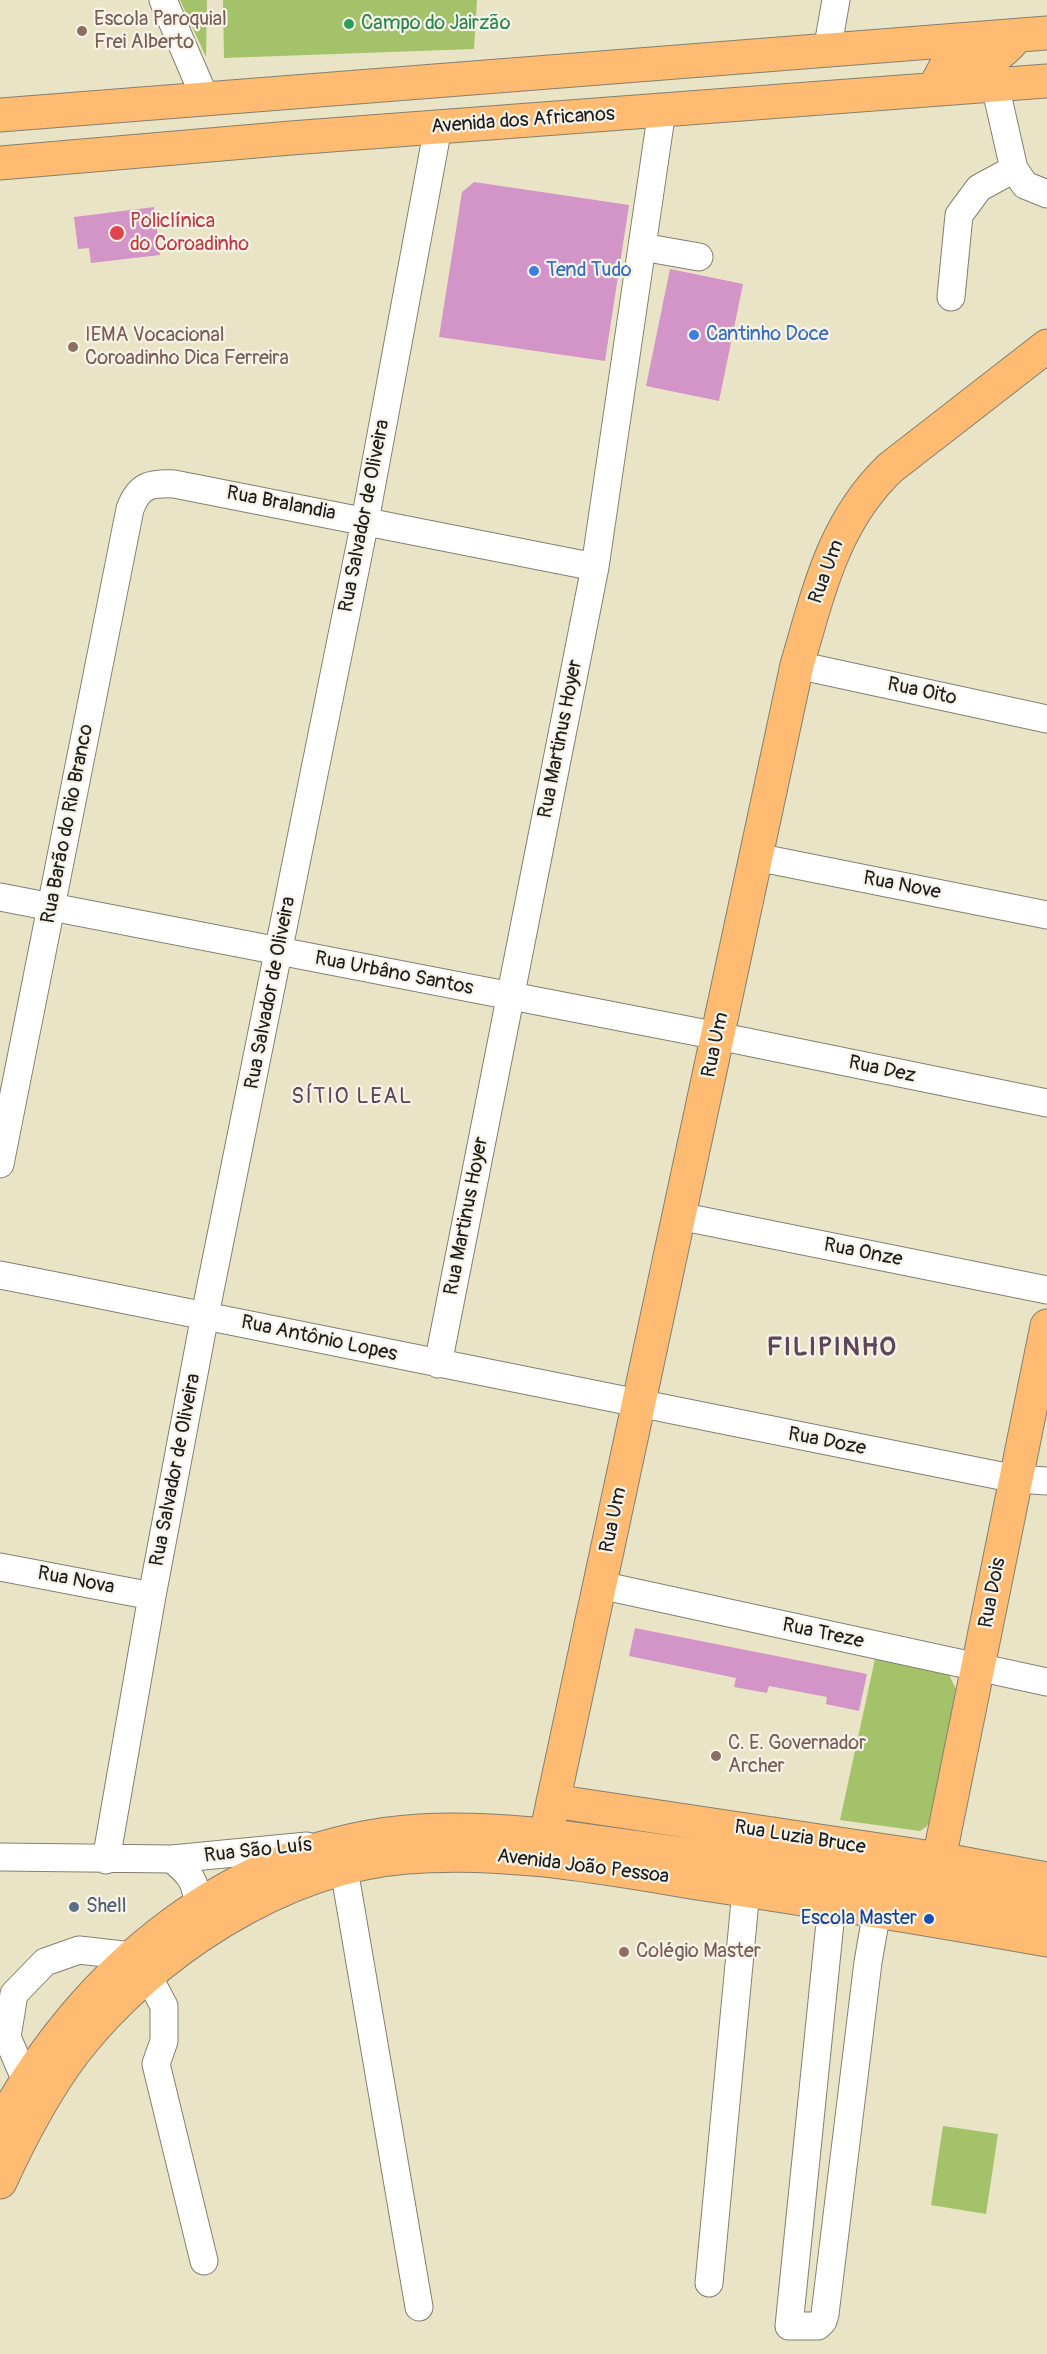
<!DOCTYPE html>
<html>
<head>
<meta charset="utf-8">
<style>
	body { margin:0 }
	canvas { display:block; background:#eae4c6 }
</style>
</head>
<body>
<canvas width="1047" height="2354"></canvas>
<script>
const context = document.querySelector('canvas').getContext('2d');
context.lineJoin = 'round';
function fillPath(path, color) {
  context.fillStyle = color;
  context.fill(path, 'evenodd');
}
function strokePath(path, color, width, dash) {
  context.strokeStyle = color;
  context.lineWidth = width;
  context.lineCap = dash ? 'butt' : 'round';
  context.setLineDash(dash || []);
  context.stroke(path);
}
function label(font, color, halo, rows, align = 'center') {
  context.font = font + ' Pangolin,sans-serif';
  context.lineWidth = 4.5;
  context.setLineDash([]);
  context.textBaseline = 'middle';
  context.strokeStyle = halo;
  context.fillStyle = color;
  for (const [text, x, y, turn = 0] of rows) {
    context.save();
    context.translate(x, y);
    context.rotate((+turn || 0) * Math.PI / 180);
    context.textAlign = isNaN(turn) ? turn : align;
    if (halo) context.strokeText(text, 0, 0);
    context.fillText(text, 0, 0);
    context.restore();
  }
}
fillPath(new Path2D(`
	M180,0H207L206,57Z
	M223,0H477L474,49L224,58Z
	M875,1659L941,1671L949,1675L956,1689L930,1822L926,1827L920,1831L840,1820Z
	M943,2126L998,2134L986,2214L931,2205Z`), '#a4c26a');
fillPath(new Path2D(`
	M474,182L629,205L605,361L439,337L462,192Z
	M154,207L160,255L91,263L89,248L78,249L74,217Z
	M670,269L743,284L719,401L646,386Z
	M635,1628L867,1674L859,1711L826,1704L827,1697L769,1686L767,1693L734,1687L736,1678L629,1656Z`), '#d394c8');
const minor = new Path2D(`
	M163,0L205,98
	M827,51L836,0
	M995,85L1014,169L1025,185L1047,194
	M642,247L699,257
	M951,297L959,215L979,188L1014,169
	M797,665L1047,719
	M756,857L1047,915
	M0,897L718,1036L1047,1103
	M0,1164L130,509C139,485 150,483 174,484L595,567
	M679,1216L1047,1290
	M0,1275C339,1341 677,1412 1016,1479L1047,1481
	M438,1364L595,567L662,110
	M0,1567L152,1596
	M600,1585L1047,1682
	M0,1857L172,1859L307,1846
	M172,1859C190,1874 196,1881 198,1905
	M106,1860L152,1596L205,1315L365,521L438,127
	M344,1869L419,2307
	M832,1903L789,2326H818L823,2321L825,2314L868,1962L877,1911
	M148,1976L164,2006V2041L156,2064L204,2261
	M26,2081L7,2037L14,1994L45,1962L79,1950L132,1956
	M709,2283L746,1890`);
const major = new Path2D(`
	M940,87L938,81L945,68C980,54 986,73 1017,36
	M0,115L1047,33
	M0,163L291,138L1047,81
	M553,1801L939,1859L1047,1879
	M546,1835L797,665C819,591 833,523 890,468L1047,346
	M939,1859L1047,1326
	M0,2127C82,1970 237,1842 419,1831C462,1828 504,1831 546,1835L938,1889L1047,1910
	M0,2182C21,2136 44,2092 74,2052C150,1954 281,1867 407,1857C507,1849 606,1868 704,1884C819,1901 933,1920 1047,1940`);
strokePath(minor, '#838071', 29);
strokePath(major, '#838071', 35);
strokePath(minor, '#fff', 27);
strokePath(major, '#febb71', 33);
for (const [x, y, r, color] of [
	[349,24,6,"#2e9e5b"],
	[82,31,6,"#8d6e63"],
	[117,233,8,"#e0444e"],
	[534,271,6,"#3f7fe0"],
	[694,335,6,"#3f7fe0"],
	[73,347,6,"#8d6e63"],
	[716,1756,6,"#8d6e63"],
	[74,1907,6,"#5c6f8a"],
	[929,1919,6,"#1a4fb4"],
	[624,1952,6,"#8d6e63"]
]) {
  const dot = new Path2D();
  dot.arc(x, y, r, 0, 2 * Math.PI);
  context.fillStyle = color;
  context.fill(dot);
  strokePath(dot, '#f7f3e8', 2);
}
label('20px', '#785e54', '#f7f3e8', [
	["Escola Paroquial",94,20],
	["Frei Alberto",94,43],
	["IEMA Vocacional",85,336],
	["Coroadinho Dica Ferreira",85,359],
	["C. E. Governador",728,1744],
	["Archer",728,1767],
	["Colégio Master",636,1952]
], 'left');
label('20px', '#27864d', '#f7f3e8', [
	["Campo do Jairzão",361,24]
], 'left');
label('20px', '#1c1c1c', '#f7f3e8', [
	["Avenida dos Africanos",523,121,-4],
	["Rua Bralandia",281,504,11],
	["Rua Salvador de Oliveira",365,516,-79],
	["Rua Um",827,572,-70],
	["Rua Oito",922,692,12],
	["Rua Martinus Hoyer",561,739,-79],
	["Rua Barão do Rio Branco",68,824,-79],
	["Rua Nove",902,886,11],
	["Rua Urbâno Santos",394,974,11],
	["Rua Salvador de Oliveira",271,993,-79],
	["Rua Um",716,1045,-78],
	["Rua Dez",882,1070,12],
	["Rua Martinus Hoyer",467,1216,-79],
	["Rua Onze",863,1253,11],
	["Rua Antônio Lopes",319,1339,12],
	["Rua Doze",827,1442,11],
	["Rua Salvador de Oliveira",176,1470,-79],
	["Rua Um",614,1520,-78],
	["Rua Nova",76,1581,11],
	["Rua Dois",993,1593,-79],
	["Rua Treze",823,1634,12],
	["Rua Luzia Bruce",800,1838,9],
	["Rua São Luís",258,1851,-6],
	["Avenida João Pessoa",583,1867,7]
]);
label('20px', '#be3a42', '#f7f3e8', [
	["Policlínica",130,222],
	["do Coroadinho",130,245]
], 'left');
label('20px', '#366cbe', '#f7f3e8', [
	["Tend Tudo",546,271],
	["Cantinho Doce",706,335]
], 'left');
label('20px', '#4e5e75', '#f7f3e8', [
	["Shell",86,1907]
], 'left');
label('20px', '#164399', '#f7f3e8', [
	["Escola Master",917,1919]
], 'right');
context.letterSpacing = '1.5px';
label('22px', '#5c4658', '#f7f3e8', [
	["SÍTIO LEAL",352,1097]
]);
context.letterSpacing = '0px';
context.letterSpacing = '1.5px';
label('bold 26px', '#5c4658', '#f7f3e8', [
	["FILIPINHO",832,1348]
]);
context.letterSpacing = '0px';
</script>
</body>
</html>
